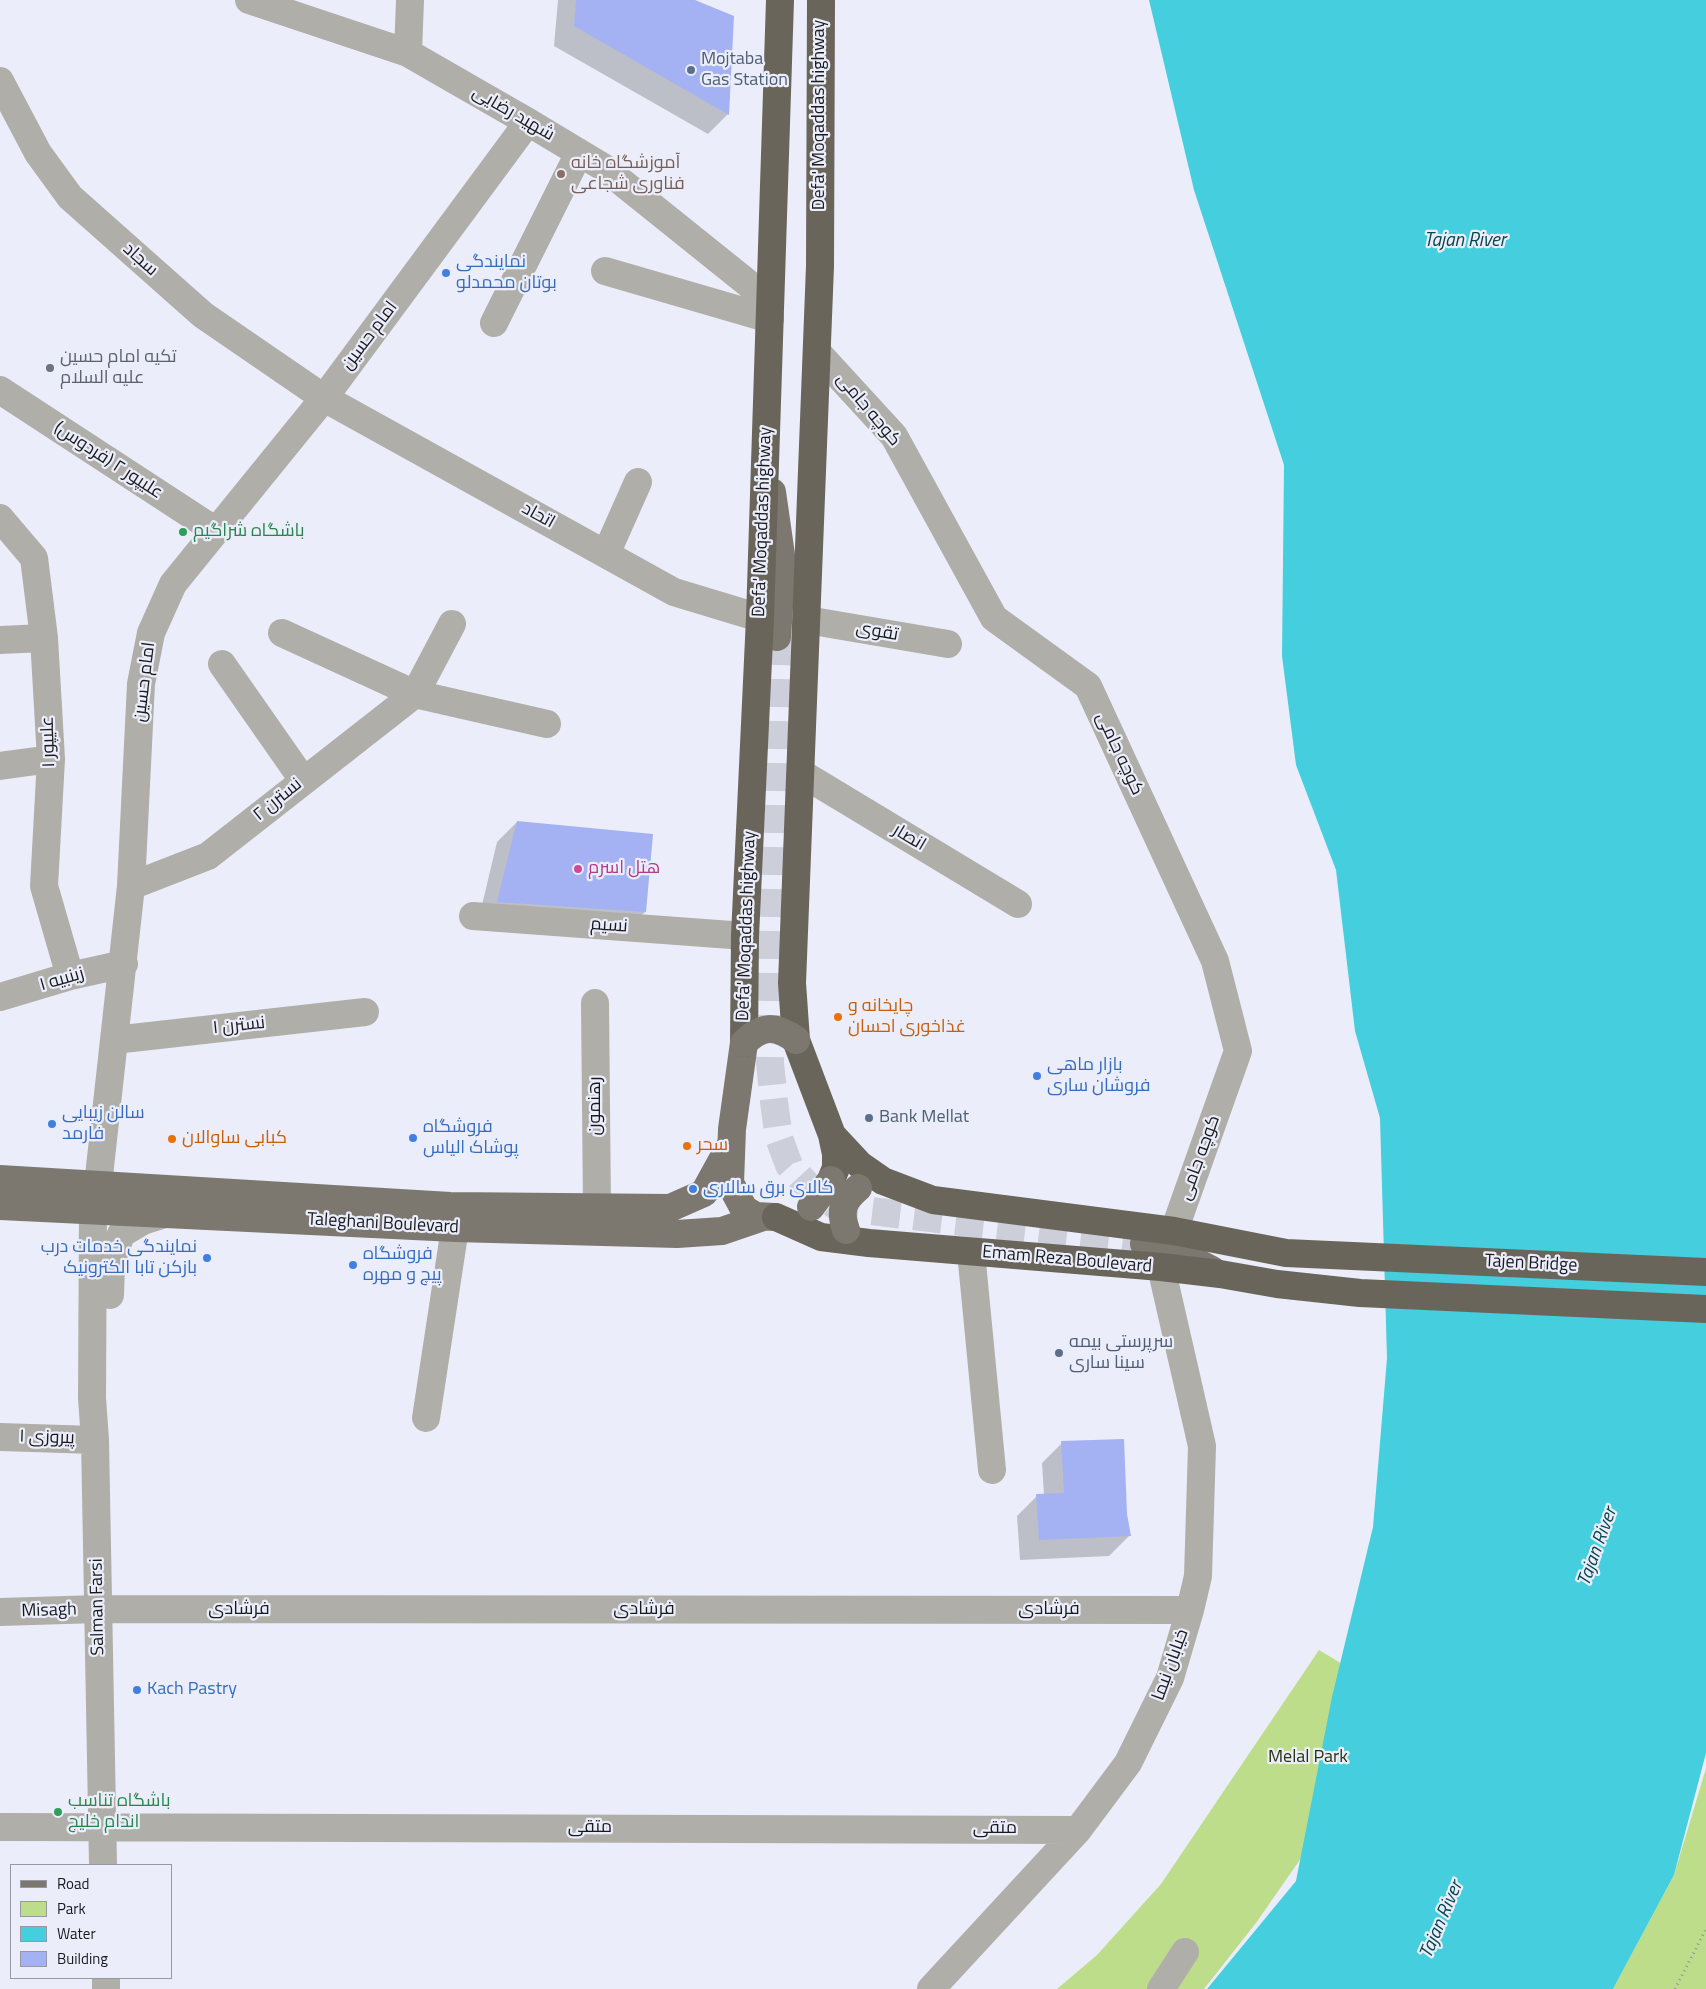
<!DOCTYPE html>
<html>
<head>
<meta charset="utf-8">
<style>
	body { margin:0 }
	#map { position:relative; width:1706px; height:1989px; overflow:hidden; background:#ebeefa; font-family:"Titillium Web",sans-serif }
	canvas { display:block }
	.legend { position:absolute; left:10px; top:1864px; width:162px; height:115px; box-sizing:border-box; background:#ebeefa; border:1px solid #9799a2; margin:0; padding:6px 9px; list-style:none; font-size:15px; color:#191a1e }
	.legend li { display:flex; align-items:center; gap:10px; height:25px }
	.legend b { width:25px; border:1px solid #9799a2 }
</style>
</head>
<body>
<div id="map">
<canvas width="1706" height="1989"></canvas>
<ul class="legend">
<li><b style="height:6px;background:#7c7870"></b>Road</li>
<li><b style="height:14px;background:#bedd8a"></b>Park</li>
<li><b style="height:14px;background:#44cede"></b>Water</li>
<li><b style="height:14px;background:#a4b1f2"></b>Building</li>
</ul>
</div>
<script>
const context = document.querySelector('canvas').getContext('2d');
context.lineJoin = 'round';
function fillPath(path, color) {
  context.fillStyle = color;
  context.fill(path, 'evenodd');
}
function strokePath(path, color, width, dash) {
  context.strokeStyle = color;
  context.lineWidth = width;
  context.lineCap = dash ? 'butt' : 'round';
  context.setLineDash(dash || []);
  context.stroke(path);
}
function label(font, color, halo, rows, align = 'center') {
  context.font = font + ' "Titillium Web",Cairo,sans-serif';
  context.lineWidth = 4.5;
  context.setLineDash([]);
  context.textBaseline = 'middle';
  context.strokeStyle = halo;
  context.fillStyle = color;
  for (const [text, x, y, turn = 0] of rows) {
    context.save();
    context.translate(x, y);
    context.rotate((+turn || 0) * Math.PI / 180);
    context.textAlign = isNaN(turn) ? turn : align;
    if (halo) context.strokeText(text, 0, 0);
    context.fillText(text, 0, 0);
    context.restore();
  }
}
fillPath(new Path2D(`
	M1319,1650L1384,1689L1356,1779L1256,1923L1204,1989H1057L1097,1955L1161,1884Z
	M1706,1768V1989H1613L1674,1875Z`), '#bedd8a');
fillPath(new Path2D(`
	M1149,0H1706V1753L1674,1875L1613,1989H1207L1296,1881L1332,1697L1373,1527L1387,1358L1380,1118L1355,1031L1336,870L1296,765L1282,656L1284,465L1194,190Z`), '#44cede');
fillPath(new Path2D(`
	M558,0H692L728,114L708,134L554,46Z
	M517,822L645,912L625,932L478,922L497,842Z
	M1062,1443L1126,1514L1129,1536L1109,1556L1020,1560L1017,1516L1037,1496L1044,1495L1042,1463Z`), '#0003');
fillPath(new Path2D(`
	M576,0H695L734,16L729,115L574,26Z
	M517,821L653,834L646,912L497,902Z
	M1124,1439L1127,1514L1131,1536L1039,1540L1036,1494L1064,1493L1061,1441Z`), '#a4b1f2');
strokePath(new Path2D(`
	M777,637L770,1063L774,1102L779,1138L789,1165L810,1188L838,1207L1144,1244`), '#ccced9', 28, [28, 14]);
strokePath(new Path2D(`
	M1675,1989L1706,1929`), '#92949d', 3, [1, 4]);
strokePath(new Path2D(`
	M249,0L408,53L528,122L603,167L770,301
	M408,53L410,0
	M0,81L38,153L70,197L203,315L324,398L674,592L760,618
	M605,271L770,319
	M494,323L579,153
	M817,352L894,436L994,618L1088,686L1215,961L1238,1051L1174,1231
	M0,390L216,531
	M0,518L34,558L44,638L51,759L44,886L70,976
	M606,554L638,482
	M807,620L948,644
	M282,633L415,694L547,724
	M0,640L44,638
	M222,664L303,780
	M0,766L51,759
	M801,773L1018,904
	M131,886L208,856L415,694L452,624
	M473,916L745,936
	M0,997L70,976L124,964
	M595,1003L597,1209
	M114,1040L365,1012
	M98,1185L131,886L141,684L151,633L173,584L324,398L528,122
	M93,1210L92,1398L95,1440L103,1865
	M971,1252L992,1470
	M110,1295L111,1264L121,1234L143,1221L165,1214
	M426,1418L455,1228
	M0,1437L95,1440
	M0,1612L98,1609L1190,1610
	M0,1827L1078,1830
	M106,1978V1989
	M931,1989L1078,1830L1128,1763L1170,1678L1190,1610L1198,1576L1202,1446L1161,1267
	M1161,1989L1185,1952`), '#b0aea9', 28);
strokePath(new Path2D(`
	M772,492L782,562L777,637
	M744,1043L732,1129L730,1183L744,1209L756,1216L774,1217
	M0,1179L450,1206L670,1208L704,1193L731,1144
	M0,1206L455,1228L677,1234L722,1231L763,1217
	M1144,1244L1195,1261L1212,1270`), '#7c7870', 28);
strokePath(new Path2D(`
	M821,0L820,266L792,983L796,1040L832,1135L836,1154V1168L831,1180
	M744,1043L745,936L760,618L780,0
	M832,1135L860,1165L883,1181L933,1200L1174,1231L1286,1253L1706,1272
	M776,1217L821,1237L869,1243L1161,1267L1220,1274L1277,1284L1360,1293L1706,1309`), '#6a655b', 28);
strokePath(new Path2D(`
	M744,1043C762,1025 775,1025 796,1040
	M811,1207L831,1180
	M846,1230C839,1210 843,1201 858,1188`), '#7c7870', 28);
for (const [x, y, r, color] of [
	[691,70,5,"#5c6f8a"],
	[561,174,5,"#8d6e63"],
	[446,273,5,"#3f7fe0"],
	[50,368,5,"#6b7280"],
	[183,532,5,"#2e9e5b"],
	[578,869,5,"#d1479c"],
	[838,1017,5,"#e8710a"],
	[1037,1076,5,"#3f7fe0"],
	[869,1118,5,"#5c6f8a"],
	[52,1124,5,"#3f7fe0"],
	[413,1138,5,"#3f7fe0"],
	[172,1139,5,"#e8710a"],
	[687,1146,5,"#e8710a"],
	[693,1189,5,"#3f7fe0"],
	[207,1258,5,"#3f7fe0"],
	[353,1265,5,"#3f7fe0"],
	[1059,1353,5,"#5c6f8a"],
	[137,1690,5,"#3f7fe0"],
	[58,1812,5,"#2e9e5b"]
]) {
  const dot = new Path2D();
  dot.arc(x, y, r, 0, 2 * Math.PI);
  context.fillStyle = color;
  context.fill(dot);
  strokePath(dot, '#ebeefa', 2);
}
label('18px', '#4e5e75', '#ebeefa', [
	["Mojtaba",701,60],
	["Gas Station",701,81],
	["Bank Mellat",879,1118],
	["سرپرستی بیمه",1069,1343],
	["سینا ساری",1069,1364]
], 'left');
label('18px', '#191a1e', '#ebeefa', [
	["شهید رضایی",513,114,30],
	["Defa' Moqaddas highway",820,115,-90],
	["سجاد",140,260,42],
	["امام حسین",370,336,-53],
	["کوچه جامی",868,410,50],
	["علیپور ۲ (فردوس)",108,461,33],
	["اتحاد",538,516,29],
	["Defa' Moqaddas highway",763,522,-88],
	["تقوی",877,632,10],
	["امام حسین",145,682,-83],
	["علیپور ۱",49,742,-92],
	["کوچه جامی",1119,754,65],
	["نسترن ۲",278,800,-39],
	["انصار",909,838,31],
	["نسیم",609,926,4],
	["Defa' Moqaddas highway",747,926,-88],
	["زینبیه ۱",62,980,-16],
	["نسترن ۱",239,1026,-6],
	["رهنمون",596,1106,-90],
	["کوچه جامی",1200,1158,-70],
	["Taleghani Boulevard",383,1224,3],
	["Emam Reza Boulevard",1067,1260,5],
	["Tajen Bridge",1531,1264,3],
	["پیروزی ١",47,1438,2],
	["Salman Farsi",98,1607,-91],
	["فرشادی",239,1610],
	["فرشادی",644,1610],
	["فرشادی",1049,1610],
	["Misagh",49,1611,-2],
	["خیابان نیما",1171,1665,-70],
	["متقی",590,1828],
	["متقی",995,1829]
]);
label('18px', '#785e54', '#ebeefa', [
	["آموزشگاه خانه",571,164],
	["فناوری شجاعی",571,185]
], 'left');
label('18px', '#366cbe', '#ebeefa', [
	["نمایندگی",456,263],
	["بوتان محمدلو",456,284],
	["بازار ماهی",1047,1066],
	["فروشان ساری",1047,1087],
	["سالن زیبایی",62,1114],
	["فارمد",62,1135],
	["فروشگاه",423,1128],
	["پوشاک الیاس",423,1149],
	["کالای برق سالاری",703,1189],
	["نمایندگی خدمات درب",197,1248,"right"],
	["بازکن تابا الکترونیک",197,1269,"right"],
	["فروشگاه",363,1255],
	["پیچ و مهره",363,1276],
	["Kach Pastry",147,1690]
], 'left');
label('18px', '#5b616d', '#ebeefa', [
	["تکیه امام حسین",60,358],
	["علیه السلام",60,379]
], 'left');
label('18px', '#27864d', '#ebeefa', [
	["باشگاه شراگیم",193,532],
	["باشگاه تناسب",68,1802],
	["اندام خلیج",68,1823]
], 'left');
label('18px', '#b23c85', '#ebeefa', [
	["هتل اسرم",588,869]
], 'left');
label('18px', '#c56008', '#ebeefa', [
	["چایخانه و",848,1007],
	["غذاخوری احسان",848,1028],
	["کبابی ساوالان",182,1139],
	["سحر",697,1146]
], 'left');
label('18px', '#283410', '#ebeefa', [
	["Melal Park",1308,1758]
]);
label('italic 19px', '#07464d', '#ebeefa', [
	["Tajan River",1465,241],
	["Tajan River",1598,1547,-70],
	["Tajan River",1442,1920,-67]
]);
</script>
</body>
</html>
